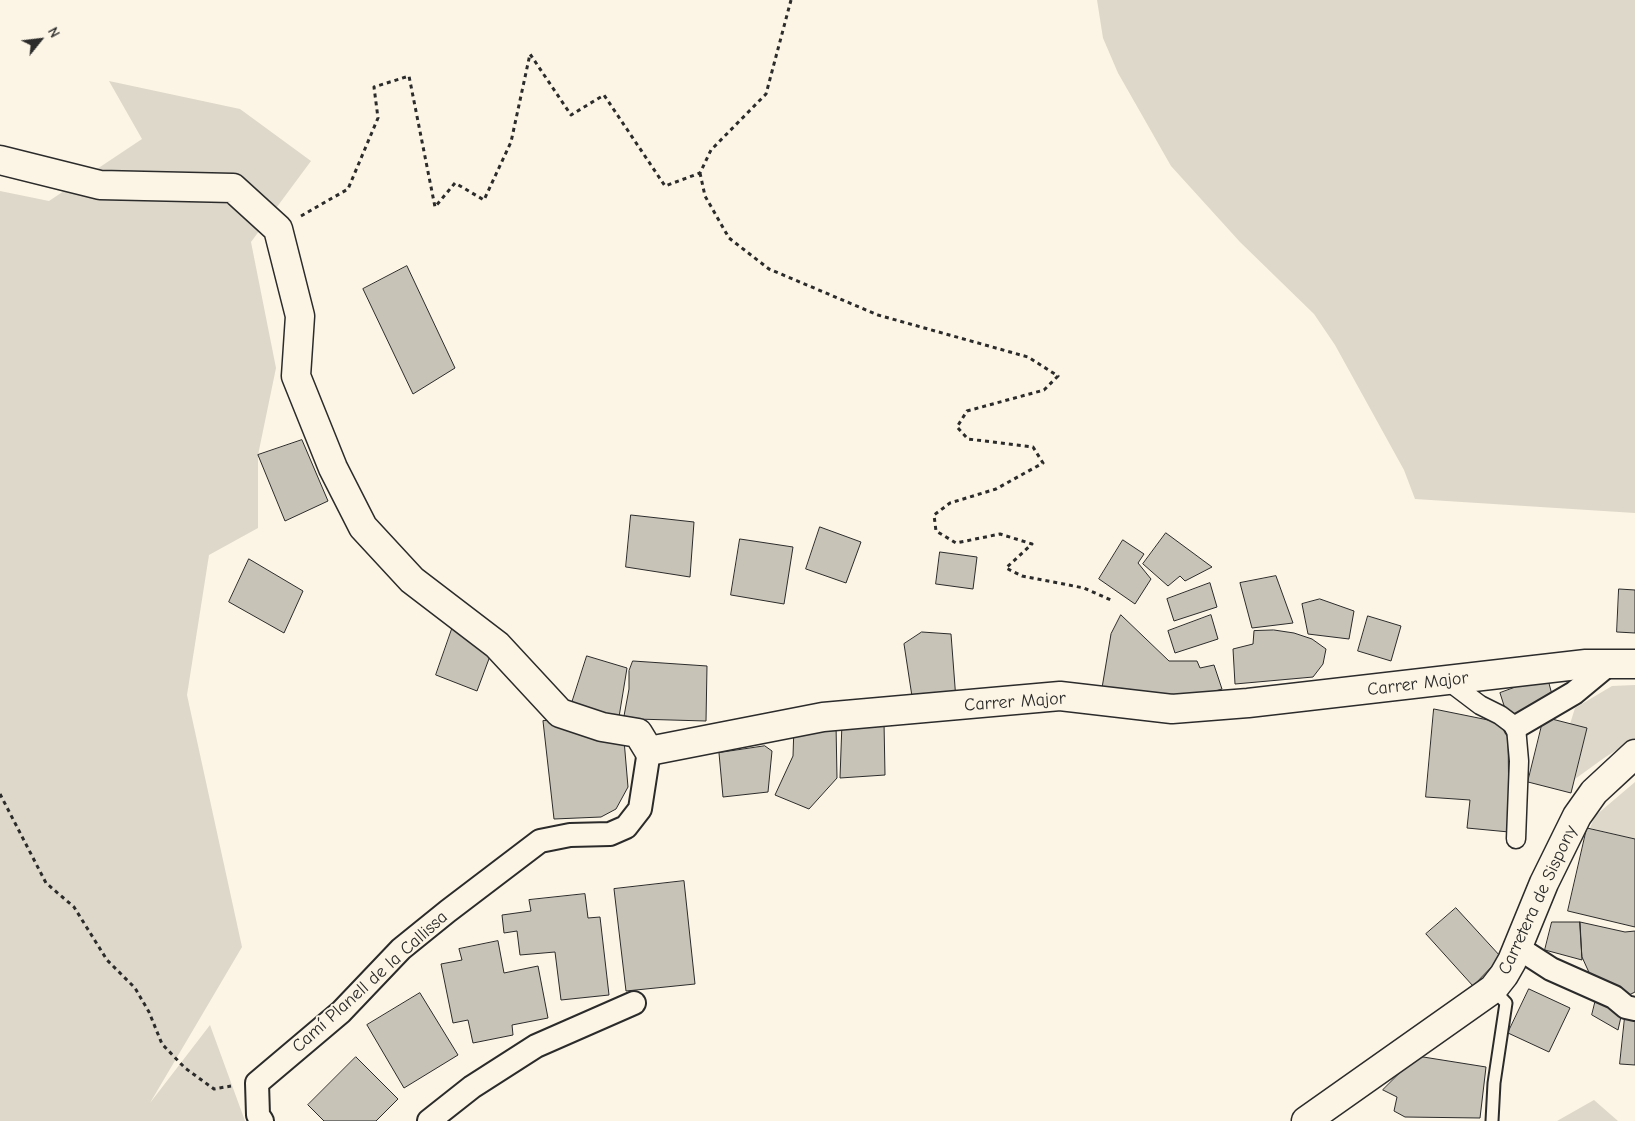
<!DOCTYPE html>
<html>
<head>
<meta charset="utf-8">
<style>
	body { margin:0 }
	#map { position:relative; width:1635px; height:1121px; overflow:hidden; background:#fcf5e5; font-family:"Comic Neue",sans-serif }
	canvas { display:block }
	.north { position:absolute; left:15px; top:15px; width:50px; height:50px; -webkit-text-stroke:4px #fcf5e5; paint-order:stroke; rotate:61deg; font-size:14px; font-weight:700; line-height:20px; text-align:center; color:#2b2b2b }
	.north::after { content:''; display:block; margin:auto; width:18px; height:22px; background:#2b2b2b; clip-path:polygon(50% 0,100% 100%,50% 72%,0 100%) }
</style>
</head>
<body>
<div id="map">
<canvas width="1635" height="1121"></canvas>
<div class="north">N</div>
</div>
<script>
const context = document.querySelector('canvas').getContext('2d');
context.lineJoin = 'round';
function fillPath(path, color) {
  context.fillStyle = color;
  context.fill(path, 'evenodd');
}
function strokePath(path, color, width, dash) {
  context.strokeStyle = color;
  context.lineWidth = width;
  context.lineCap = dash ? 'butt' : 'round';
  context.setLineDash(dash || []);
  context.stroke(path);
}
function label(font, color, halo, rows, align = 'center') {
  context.font = font + ' "Comic Neue",sans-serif';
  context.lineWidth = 4;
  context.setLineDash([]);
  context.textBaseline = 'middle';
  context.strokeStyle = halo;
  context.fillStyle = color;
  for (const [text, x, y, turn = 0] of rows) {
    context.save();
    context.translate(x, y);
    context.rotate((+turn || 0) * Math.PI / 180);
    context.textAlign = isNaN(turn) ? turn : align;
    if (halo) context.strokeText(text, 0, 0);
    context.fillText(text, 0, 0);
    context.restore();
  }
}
fillPath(new Path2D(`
	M1097,0H1635V513L1415,499L1404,470L1335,345L1314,314L1240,242L1171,166L1118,73L1103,38Z
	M109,81L240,109L311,161L251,242L276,368L258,455V528L209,555L187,695L242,947L150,1103L210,1025L245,1121H0V191L49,201L142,139Z
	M1635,685V738L1604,758L1575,779L1587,728L1570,724L1575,708L1612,686Z
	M1635,782V839L1590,828L1595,816Z
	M1594,1100L1618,1121H1557Z`), '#ded8ca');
const building = new Path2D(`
	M407,266L455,368L413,394L363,289Z
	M302,440L328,501L285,521L258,455Z
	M631,515L694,522L690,577L626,567Z
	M820,527L861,542L846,583L806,569Z
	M1166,533L1212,567L1185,581L1180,576L1168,586L1143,564Z
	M740,539L793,547L784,604L731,595Z
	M1123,540L1144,554L1138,563L1151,579L1135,604L1099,579Z
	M940,552L977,557L973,589L936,584Z
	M249,559L303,591L284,633L229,602Z
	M1276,576L1293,623L1252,628L1240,583Z
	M1210,583L1217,607L1174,621L1167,599Z
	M1619,589L1635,590V633L1617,632Z
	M1320,599L1354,611L1349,639L1308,634L1302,604Z
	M1121,615L1169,661H1197L1200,668L1214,665L1222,689L1199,696L1138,699L1102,688L1111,634Z
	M1211,615L1218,639L1175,653L1168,631Z
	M1368,616L1401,626L1391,661L1358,651Z
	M452,629L493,648L477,691L436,675Z
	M1274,630L1294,633L1312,639L1326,649L1323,664L1313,677L1235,684L1233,649L1253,644L1254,631Z
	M922,632L951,634L956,700L913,703L904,644Z
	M587,656L627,668L619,717L571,706Z
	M633,661L707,666L706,721L636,719L624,716L629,689V671Z
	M1547,676L1554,702L1508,718L1500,693Z
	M1434,709L1508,724L1509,832L1467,828L1470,800L1426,797Z
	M1544,717L1587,728L1571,793L1528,782Z
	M566,720L624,740L628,787L616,809L601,817L554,819L543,721Z
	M884,722L885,775L840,778L842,723Z
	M836,724L837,778L809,809L775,795L793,756L794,726Z
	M765,746L772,751L768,792L723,797L719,753Z
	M1587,828L1635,839V927L1568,911Z
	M684,881L695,984L626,991L614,889Z
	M585,894L588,918L600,917L609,995L561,1000L555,952L520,955L517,931L504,933L502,915L531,911L529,900Z
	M1456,908L1501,957L1473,986L1426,934Z
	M1552,922H1580L1582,960L1545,950Z
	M1580,922L1625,932L1635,931V992L1621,999L1592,979L1582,957Z
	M498,941L504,973L538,966L548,1018L512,1025L513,1035L473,1043L468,1020L453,1023L441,964L462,960L459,949Z
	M1529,989L1570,1008L1549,1052L1508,1033Z
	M420,993L458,1055L404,1088L367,1025Z
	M1597,995L1623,1008L1618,1030L1592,1015Z
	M1625,1017L1635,1018V1065L1620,1064Z
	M1417,1056L1486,1067L1480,1118L1405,1117L1394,1111L1397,1097L1383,1090Z
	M356,1057L398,1099L376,1121H324L308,1105Z`);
fillPath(building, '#c8c3b7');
strokePath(building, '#2b2b2b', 1);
const service = new Path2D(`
	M1492,1121L1494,1083L1506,1003L1493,989`);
const pedestrian = new Path2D(`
	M1447,680L1480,705L1500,715L1516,727L1519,761L1516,839`);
const minor = new Path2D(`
	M1516,727L1574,693L1609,664
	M1517,947L1551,969L1614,997L1626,1007L1635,1009
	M262,1121L258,1115L257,1083L341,1012L401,949L448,911L540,841L570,835L610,834L626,827L640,809L649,751
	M429,1121L472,1087L536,1046L634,1003`);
const tertiary = new Path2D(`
	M0,160L100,185L233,188L278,229L300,316L296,376L333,468L363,527L412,580L497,645L560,713L602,727L638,733L649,751L823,717L1060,696L1172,709L1248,703L1586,664H1635`);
const secondary = new Path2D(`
	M1306,1121L1493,989L1504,975L1512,961L1544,883L1577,816L1594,792L1635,754`);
strokePath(service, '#2b2b2b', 15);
strokePath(pedestrian, '#2b2b2b', 21);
strokePath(minor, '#2b2b2b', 26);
strokePath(tertiary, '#2b2b2b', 31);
strokePath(secondary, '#2b2b2b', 31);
strokePath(new Path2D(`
	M700,173L705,196L729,238L769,269L878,315L1028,357L1058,376L1044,390L967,411L957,427L968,439L1033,447L1043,463L996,489L950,503L934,515L936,531L956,543L1000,534L1032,544L1006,568L1022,576L1084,588L1111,600
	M301,216L348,189L378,118L374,87L409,76L435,207L455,183L484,200L511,142L530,54L571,115L604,95L665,186L700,173L711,150L766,94L791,0
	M0,794L46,883L74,907L107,960L135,988L149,1012L162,1044L185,1068L214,1089L231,1086`), '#2b2b2b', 3, [4, 4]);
strokePath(service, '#fcf5e5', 11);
strokePath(pedestrian, '#fcf5e5', 18);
strokePath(minor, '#fcf5e5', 22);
strokePath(tertiary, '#fcf5e5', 28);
strokePath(secondary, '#fcf5e5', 28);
label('18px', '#2b2b2b', '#fcf5e5', [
	["Carrer Major",1418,684,-7],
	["Carrer Major",1015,702,-4],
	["Carretera de Sispony",1538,900,-65],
	["Camí Planell de la Callissa",370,982,-42]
]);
</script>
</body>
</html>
